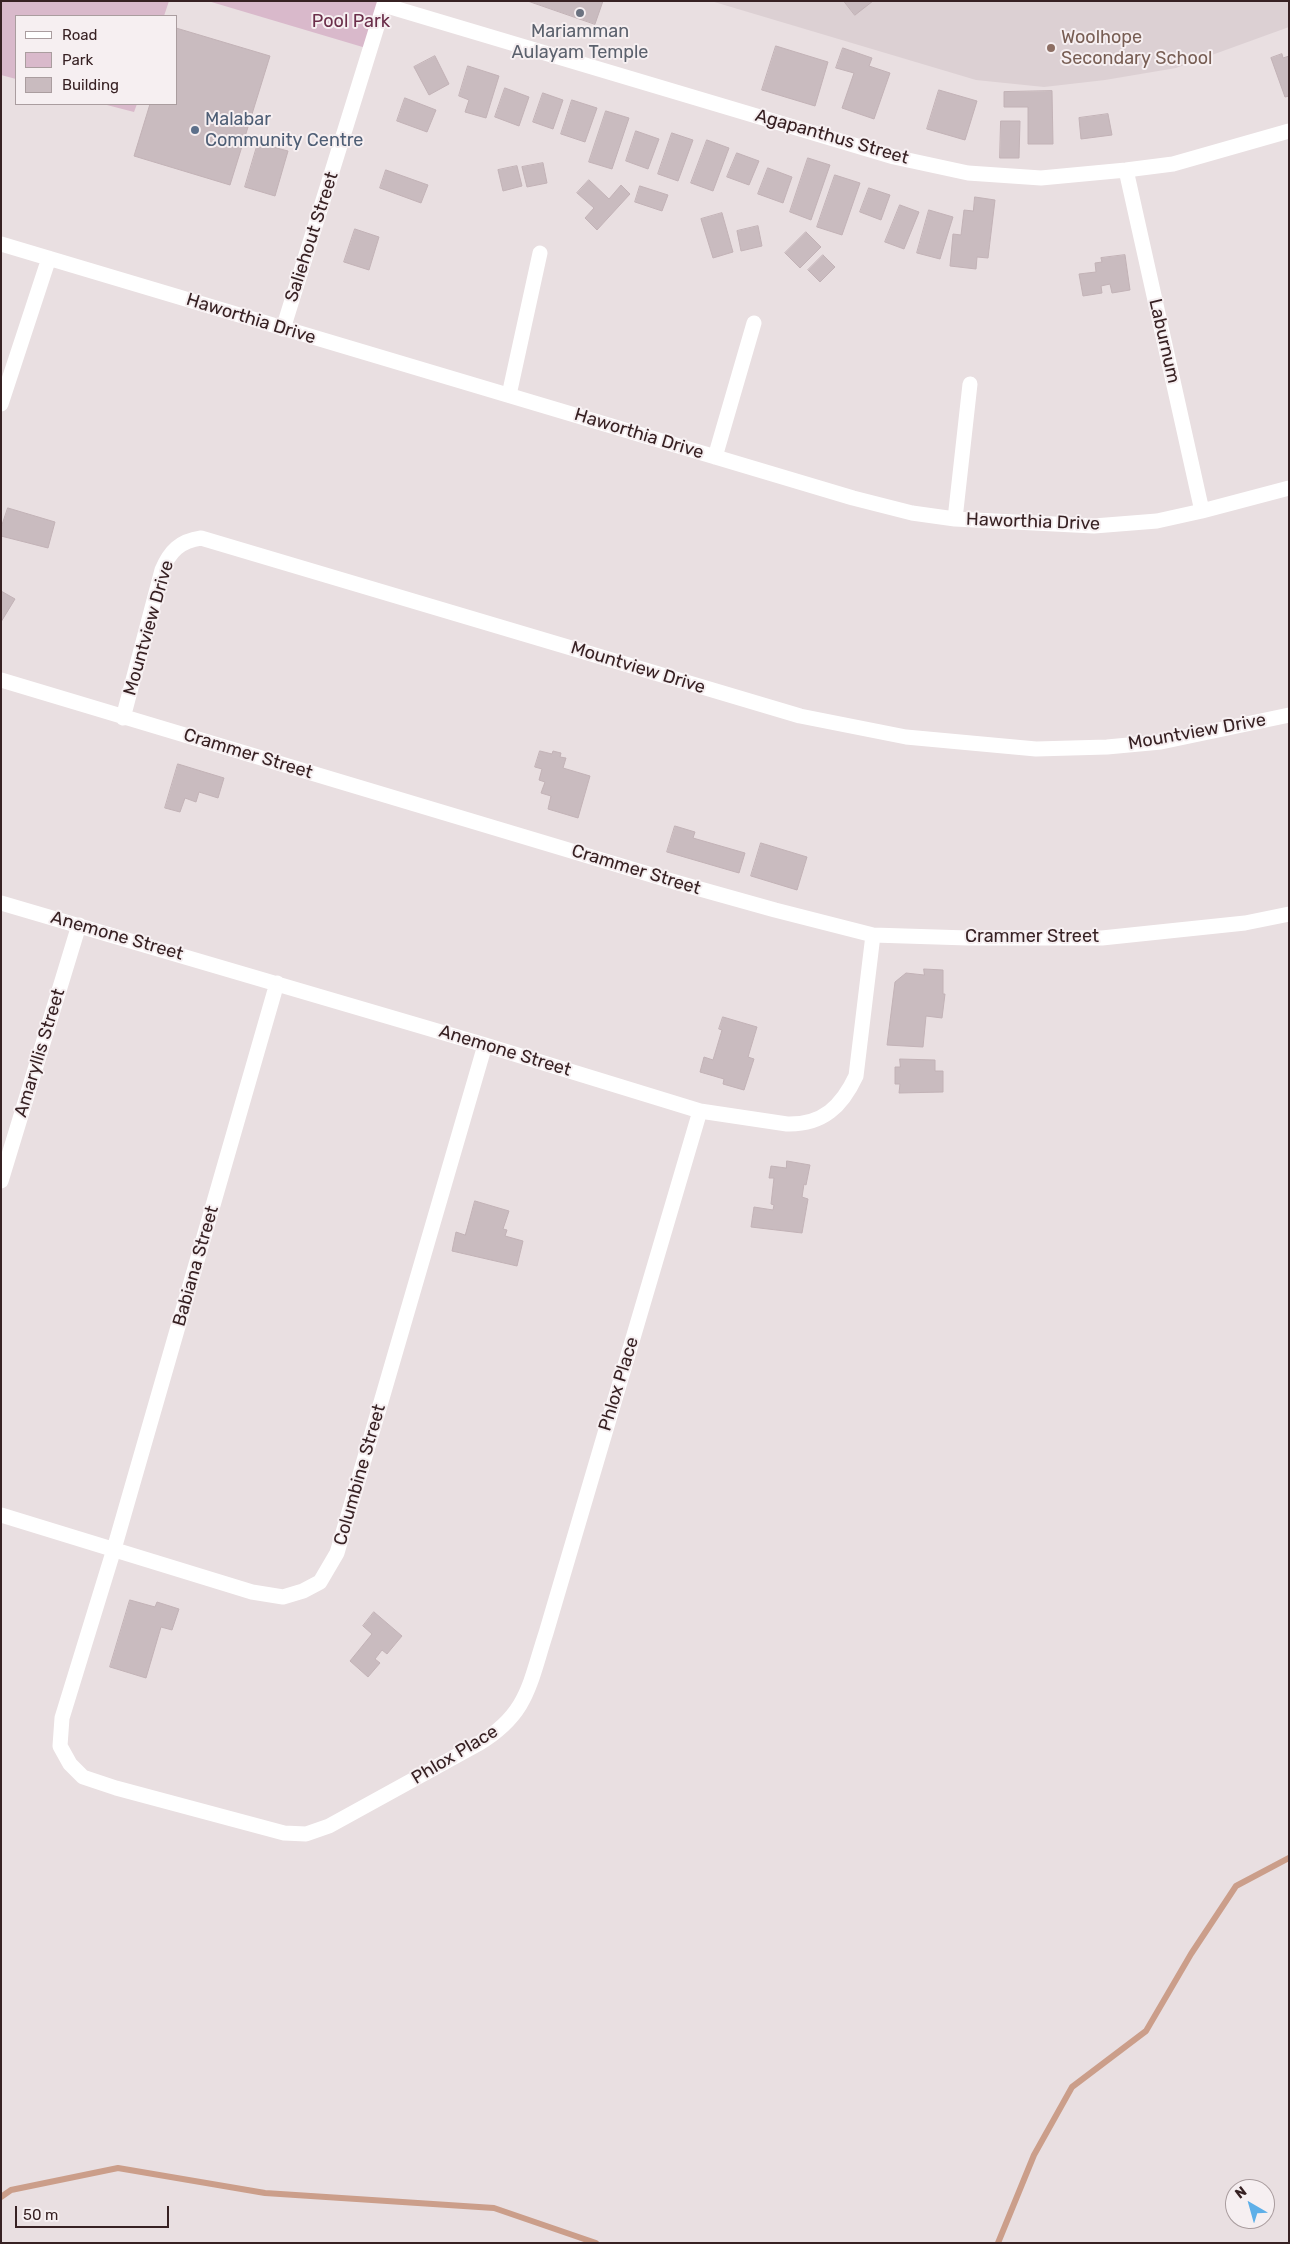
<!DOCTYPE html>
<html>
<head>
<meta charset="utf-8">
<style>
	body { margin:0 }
	#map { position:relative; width:1290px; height:2244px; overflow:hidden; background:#e9dfe1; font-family:Rubik,sans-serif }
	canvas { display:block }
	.frame { position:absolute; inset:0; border:2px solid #372123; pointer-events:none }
	.legend { position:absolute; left:15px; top:15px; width:162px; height:90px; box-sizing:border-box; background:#f6eff1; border:1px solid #aa9d9f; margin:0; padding:6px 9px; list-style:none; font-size:15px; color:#372123 }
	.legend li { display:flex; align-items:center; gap:10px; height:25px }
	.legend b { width:25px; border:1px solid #aa9d9f }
	.north { position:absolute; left:1225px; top:2179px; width:50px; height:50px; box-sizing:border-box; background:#f6eff1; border:1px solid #aa9d9f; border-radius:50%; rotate:322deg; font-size:14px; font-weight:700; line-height:20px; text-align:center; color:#372123 }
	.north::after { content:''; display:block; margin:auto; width:18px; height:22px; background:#5eafe8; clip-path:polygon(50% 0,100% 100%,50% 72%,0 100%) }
	.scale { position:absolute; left:15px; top:2206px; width:154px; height:22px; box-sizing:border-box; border:2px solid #372123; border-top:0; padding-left:6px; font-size:15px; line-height:18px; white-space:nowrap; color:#372123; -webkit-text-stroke:4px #f6eff1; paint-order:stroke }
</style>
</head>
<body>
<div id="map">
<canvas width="1290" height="2244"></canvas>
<div class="frame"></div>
<ul class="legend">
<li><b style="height:6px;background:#fff"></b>Road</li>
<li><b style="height:14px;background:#d9b9cb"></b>Park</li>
<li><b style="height:14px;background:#c9bbbf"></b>Building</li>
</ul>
<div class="north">N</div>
<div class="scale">50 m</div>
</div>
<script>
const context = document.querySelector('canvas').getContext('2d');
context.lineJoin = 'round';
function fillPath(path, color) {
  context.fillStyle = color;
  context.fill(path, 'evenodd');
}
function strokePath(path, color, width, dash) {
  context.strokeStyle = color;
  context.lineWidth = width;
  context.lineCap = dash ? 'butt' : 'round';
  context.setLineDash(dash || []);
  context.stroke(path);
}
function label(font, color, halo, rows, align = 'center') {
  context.font = font + ' Rubik,sans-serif';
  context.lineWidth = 4;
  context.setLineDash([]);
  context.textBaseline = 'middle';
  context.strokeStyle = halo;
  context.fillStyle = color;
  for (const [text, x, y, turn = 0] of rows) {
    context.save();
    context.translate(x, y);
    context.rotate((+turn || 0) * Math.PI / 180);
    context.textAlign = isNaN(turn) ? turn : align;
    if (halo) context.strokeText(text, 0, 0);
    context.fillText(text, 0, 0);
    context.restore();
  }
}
fillPath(new Path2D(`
	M711,1H1289V27L1176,68L1105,80L1044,87L976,80Z`), '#dcd0d3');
fillPath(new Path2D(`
	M1,1H169L164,16H16V79L1,75Z
	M208,1H380L366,48Z
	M103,104H137L134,112Z`), '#d9b9cb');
strokePath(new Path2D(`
	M1,2197L11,2190L118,2168L265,2193L494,2208L596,2243
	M998,2243L1034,2155L1072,2087L1146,2031L1191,1954L1236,1886L1289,1858`), '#cb9e8a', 6);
const building = new Path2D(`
	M528,1H603L595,24Z
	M844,1H873L855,15Z
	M176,28L270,56L230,185L134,156L150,104H176Z
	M776,46L828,62L815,106L762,90Z
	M843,48L872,58L869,66L890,73L874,119L842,108L854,73L836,68Z
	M1282,54L1283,58L1289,56V96L1285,97L1271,58Z
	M435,56L449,84L429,95L414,67Z
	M468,66L499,76L486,118L465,112L469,100L459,96Z
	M505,88L529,97L519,126L495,117Z
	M939,90L977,101L965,140L927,129Z
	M1052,91L1053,144H1028V107H1004V92Z
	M543,93L563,100L553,129L533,122Z
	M405,98L436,110L427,132L397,121Z
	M572,100L597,108L585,142L561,134Z
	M606,111L629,118L612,169L589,162Z
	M1108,114L1112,135L1081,139L1079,118Z
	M1001,121H1020L1019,158H1000Z
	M636,131L659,139L648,169L626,161Z
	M672,133L693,140L678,181L658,174Z
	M707,140L729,148L713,191L691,183Z
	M258,143L288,151L275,196L245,187Z
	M737,153L759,161L749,185L727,177Z
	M808,158L830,165L811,220L790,212Z
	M543,163L547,183L527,187L522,167Z
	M517,166L522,186L503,191L498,170Z
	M768,168L792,177L783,203L758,194Z
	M386,170L428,185L421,203L380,188Z
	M835,175L860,183L842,235L817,227Z
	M589,180L609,199L621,185L630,194L597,230L585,218L594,208L577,193Z
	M640,186L668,195L662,211L635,202Z
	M869,188L890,195L881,220L860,212Z
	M975,197L995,200L988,258L977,257L976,269L950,266L953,234L961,235L964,210L973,211Z
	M900,205L919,212L904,249L885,242Z
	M929,210L953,217L940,259L917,253Z
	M722,213L733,252L713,258L701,219Z
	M758,226L762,246L741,251L737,231Z
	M355,229L379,237L369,270L344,262Z
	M806,232L821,247L800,268L785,253Z
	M823,255L835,267L820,282L808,270Z
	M1125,255L1130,290L1112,293L1110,284L1101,286L1102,293L1083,296L1079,274L1096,272L1095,263L1102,262L1101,258Z
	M8,508L55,522L48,548L1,536V528Z
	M1,591L15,599L1,622Z
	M540,751L552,754L553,751L561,753L560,757L566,758L563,768L590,776L578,818L548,809L551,796L541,793L545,782L539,780L542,769L535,767Z
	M178,764L224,778L218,798L199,792L196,802L185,798L180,812L165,808Z
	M675,826L695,832L693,838L745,853L739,873L667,852Z
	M761,843L807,857L797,890L751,876Z
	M924,969L943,970V994H945L942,1018L926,1016L923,1047L887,1045L895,982L906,973L924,975Z
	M723,1017L757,1027L748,1057L754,1059L744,1090L723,1084L724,1079L700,1072L704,1057L713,1060L722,1030L719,1029Z
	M900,1059L935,1060V1071H943V1092L899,1093L900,1084H895V1067H900Z
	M787,1161L810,1165L806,1185L804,1184L802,1197L808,1199L802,1233L751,1227L754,1207L773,1210L774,1205L771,1204L774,1178H769L771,1166L786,1168Z
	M475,1201L509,1211L503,1229L507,1230L505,1236L523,1241L517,1266L452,1251L456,1232L465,1235Z
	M130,1600L155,1607L157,1602L179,1609L172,1630L161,1627L146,1678L110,1667Z
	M374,1612L402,1636L387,1654L382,1650L375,1659L380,1663L368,1677L350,1661L372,1634L363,1626Z`);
fillPath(building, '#c9bbbf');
strokePath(building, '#c2b2b6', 1);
strokePath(new Path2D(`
	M384,5L894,157L968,173L1041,178L1126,170L1173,164L1289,131
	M1126,170L1202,511
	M1,244L853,498L912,513L955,519L1094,526L1157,521L1202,511L1289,488
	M283,329L385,1
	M509,395L540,253
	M1,404L49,258
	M715,457L754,323
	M955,519L970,384
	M1,680L675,882L775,910L873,935L968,938H1102L1245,923L1289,914
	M123,718L162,570C170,551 180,541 201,538L800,716L906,737L1036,749L1107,747L1161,742L1289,715
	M1,903L485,1045L700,1111L787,1124C823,1125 842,1106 856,1076L873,935
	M277,983L114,1549L62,1718L60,1746L70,1764L83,1777L116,1788L284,1833L306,1834L329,1826L478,1744C528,1714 529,1685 546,1633L700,1111
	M1,1181L79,925
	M1,1515L252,1592L283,1597L303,1591L320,1582L337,1553L485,1045`), '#fff', 15);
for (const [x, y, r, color] of [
	[580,13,5,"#6b7280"],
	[1051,48,5,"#8d6e63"],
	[195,130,5,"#5c6f8a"]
]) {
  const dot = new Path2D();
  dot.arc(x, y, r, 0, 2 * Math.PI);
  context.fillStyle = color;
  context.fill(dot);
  strokePath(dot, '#f6eff1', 2);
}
label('18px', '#6b2e4a', '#f6eff1', [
	["Pool Park",351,22]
]);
label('18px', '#5b616d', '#f6eff1', [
	["Mariamman",580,32],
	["Aulayam Temple",580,53]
]);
label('18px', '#785e54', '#f6eff1', [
	["Woolhope",1061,38],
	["Secondary School",1061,59]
], 'left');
label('18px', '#4e5e75', '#f6eff1', [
	["Malabar",205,120],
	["Community Centre",205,141]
], 'left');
label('18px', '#372123', '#f6eff1', [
	["Agapanthus Street",832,137,16],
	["Saliehout Street",312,237,-72],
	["Haworthia Drive",251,319,17],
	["Laburnum",1164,341,77],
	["Haworthia Drive",639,434,17],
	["Haworthia Drive",1033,522,2],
	["Mountview Drive",149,628,-74],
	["Mountview Drive",638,668,17],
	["Mountview Drive",1197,732,-10],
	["Crammer Street",248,754,17],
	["Crammer Street",636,870,17],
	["Anemone Street",117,936,16],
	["Crammer Street",1032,937],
	["Anemone Street",505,1051,17],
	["Amaryllis Street",40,1053,-73],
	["Babiana Street",196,1266,-74],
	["Phlox Place",619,1384,-73],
	["Columbine Street",360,1475,-74],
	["Phlox Place",455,1755,-31]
]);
</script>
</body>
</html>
